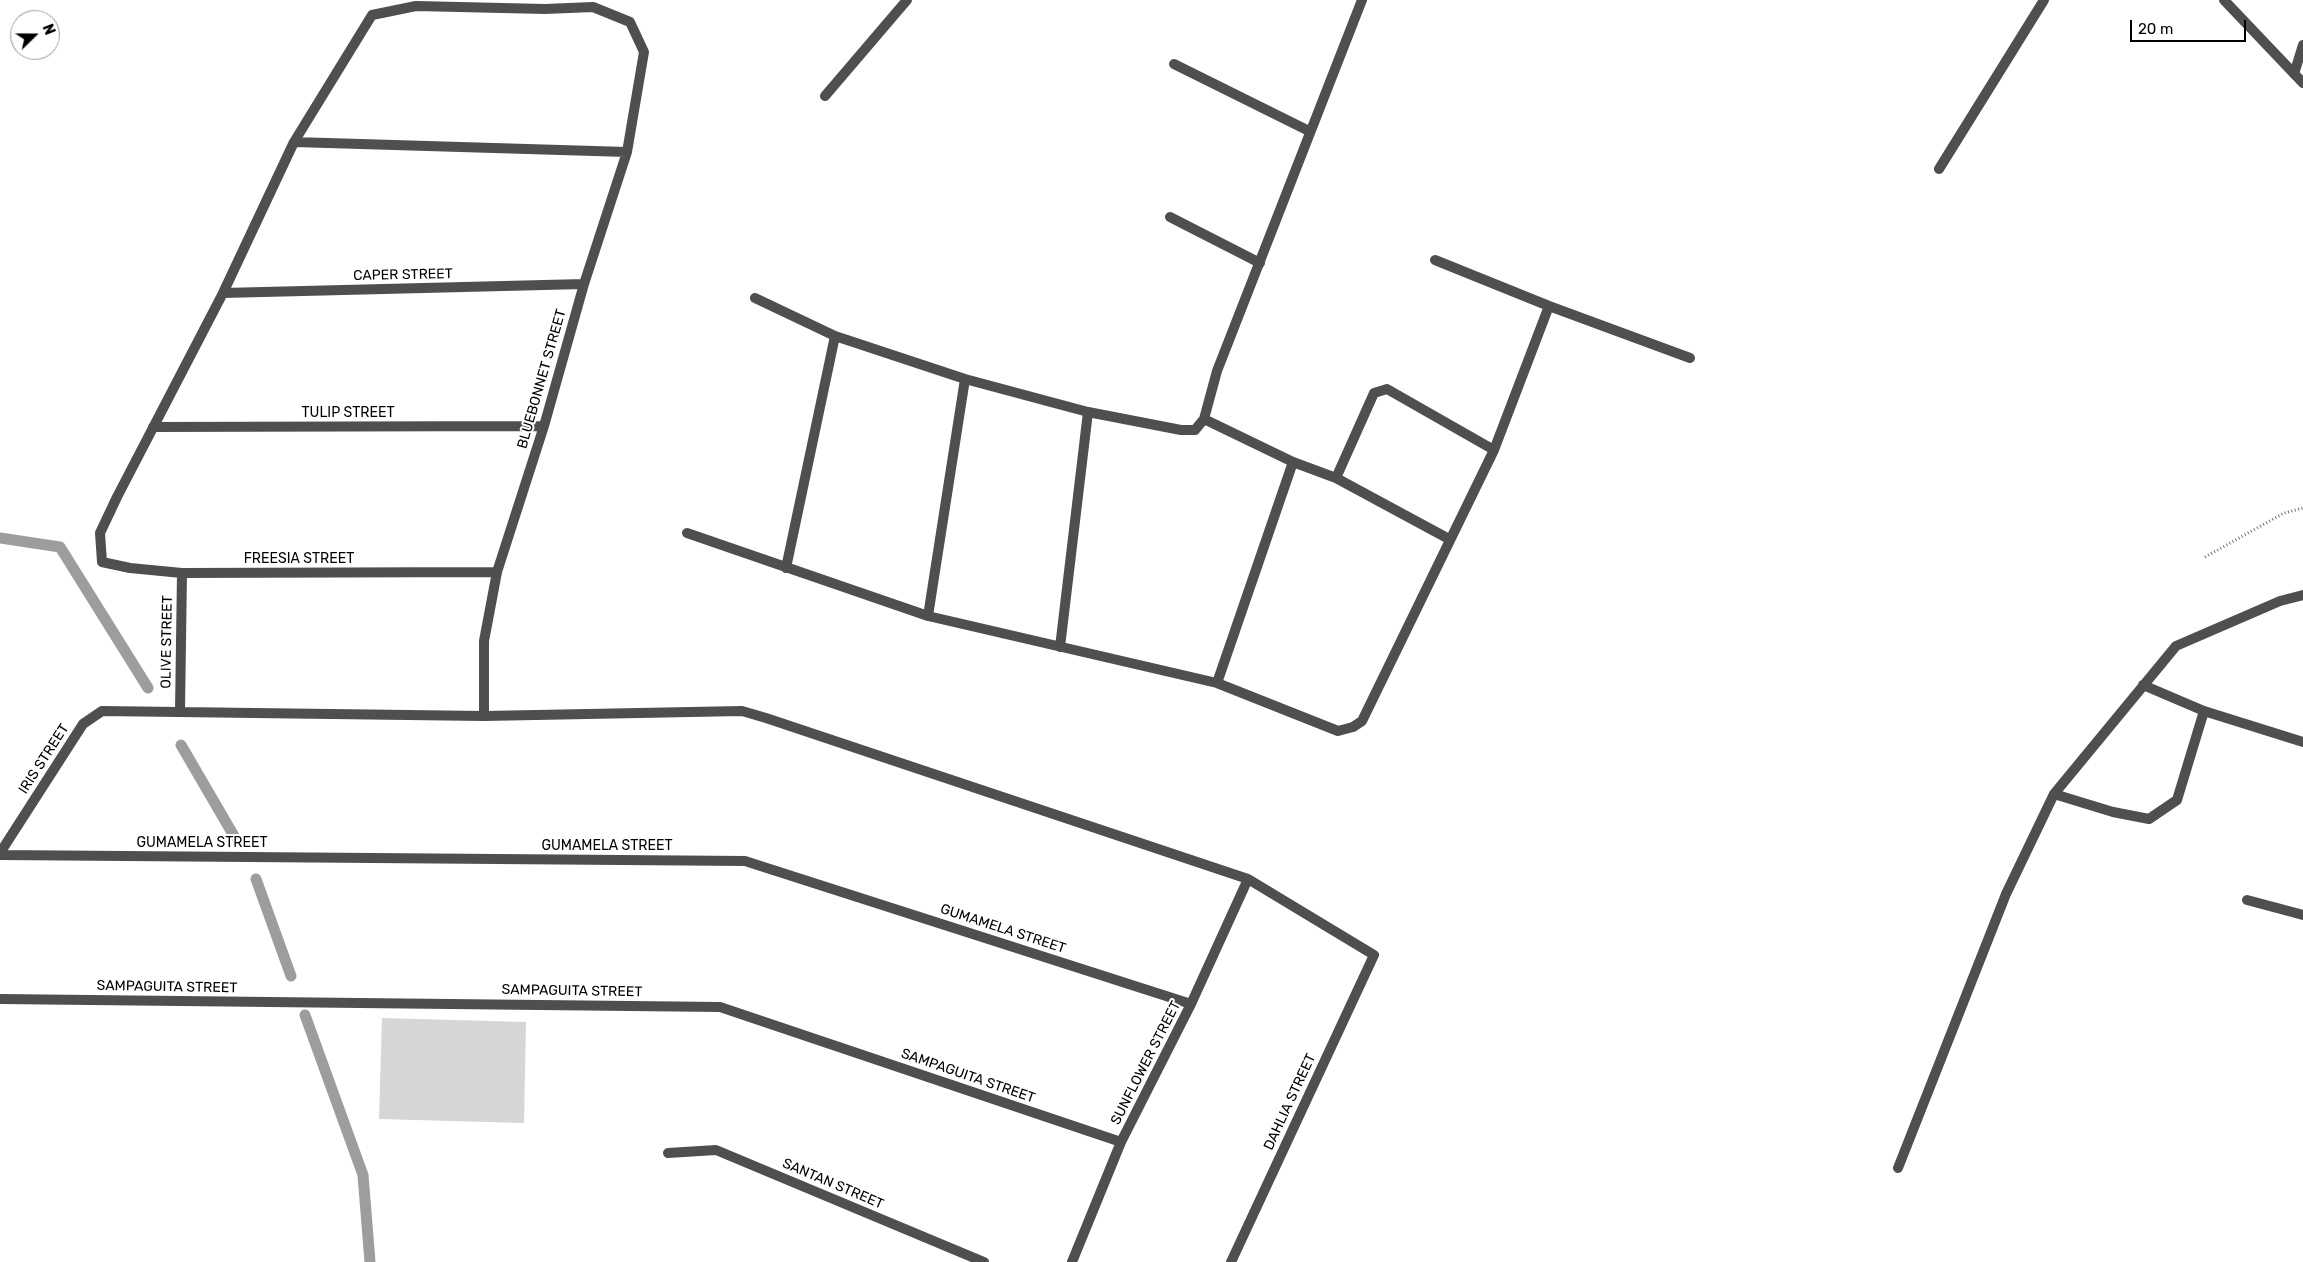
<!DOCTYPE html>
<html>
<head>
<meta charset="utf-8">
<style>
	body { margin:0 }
	#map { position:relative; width:2303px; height:1262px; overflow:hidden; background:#fff; font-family:Rubik,sans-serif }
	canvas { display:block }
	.north { position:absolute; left:10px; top:10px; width:50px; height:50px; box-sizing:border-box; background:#fff; border:1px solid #999; border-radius:50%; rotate:68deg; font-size:14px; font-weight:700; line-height:20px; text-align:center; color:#000 }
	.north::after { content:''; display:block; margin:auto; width:18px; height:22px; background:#000; clip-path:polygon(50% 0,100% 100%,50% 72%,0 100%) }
	.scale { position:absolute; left:2130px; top:20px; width:116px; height:22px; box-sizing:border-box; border:2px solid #000; border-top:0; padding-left:6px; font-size:15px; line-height:18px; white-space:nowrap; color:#000; -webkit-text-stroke:4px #fff; paint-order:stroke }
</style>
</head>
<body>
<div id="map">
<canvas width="2303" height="1262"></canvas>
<div class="north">N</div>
<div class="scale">20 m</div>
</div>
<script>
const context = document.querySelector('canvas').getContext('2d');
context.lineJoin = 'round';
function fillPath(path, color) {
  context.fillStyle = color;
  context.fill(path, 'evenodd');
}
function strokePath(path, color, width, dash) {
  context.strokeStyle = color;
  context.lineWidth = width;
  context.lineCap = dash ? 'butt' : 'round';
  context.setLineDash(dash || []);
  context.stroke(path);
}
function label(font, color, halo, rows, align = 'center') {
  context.font = font + ' Rubik,sans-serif';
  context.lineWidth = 4;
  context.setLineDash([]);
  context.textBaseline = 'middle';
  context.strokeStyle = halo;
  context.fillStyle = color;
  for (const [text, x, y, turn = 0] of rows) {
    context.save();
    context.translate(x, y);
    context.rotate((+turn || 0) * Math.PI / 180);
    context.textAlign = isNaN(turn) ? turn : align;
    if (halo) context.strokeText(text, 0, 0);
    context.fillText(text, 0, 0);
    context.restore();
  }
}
fillPath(new Path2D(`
	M382,1018L526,1022L524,1123L379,1119Z`), '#d6d6d6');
strokePath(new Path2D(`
	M0,538L60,547L148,688
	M181,745L234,836
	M256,879L291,976
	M305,1015L363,1175L370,1262`), '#9d9d9d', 11);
strokePath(new Path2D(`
	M2205,557L2284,513L2303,508`), '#717171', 3, [1, 2.5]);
strokePath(new Path2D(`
	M1174,64L1309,131
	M1170,217L1260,263`), '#4f4f4f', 10);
strokePath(new Path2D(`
	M2224,0L2303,83
	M2294,74L2303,45
	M825,96L907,0
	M294,142L627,152
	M1939,169L2044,0
	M1435,260L1549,306L1690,358
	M223,293L584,284
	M755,298L835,336L965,379L1088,412L1181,430H1195L1204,419L1217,371L1362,0
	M1204,419L1293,462L1336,478L1449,539
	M153,427L544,426
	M1293,462L1217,683L1338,731L1353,727L1362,721L1494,450L1549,306
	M1336,478L1374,393L1387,389L1494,450
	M687,533L928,616L1217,683
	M786,568L835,336
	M928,616L965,379
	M1060,647L1088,412
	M2143,685L2204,711L2303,742
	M180,711L182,573
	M484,716V641L497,572L544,426L584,284L627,152L644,52L630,22L593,7L545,9L416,6L372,15L294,142L223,293L117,497L100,533L102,562L130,568L182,573L497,572
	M2054,794L2113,812L2149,819L2177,800L2204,711
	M0,853L83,724L102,711L484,716L742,711L766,718L1248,879L1374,955L1231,1262
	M0,855L745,861L1191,1004
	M2247,900L2303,915
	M0,999L720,1007L1121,1142
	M668,1153L716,1150L984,1262
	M1898,1168L2006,894L2054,794L2176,646L2280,601L2303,595
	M1072,1262L1121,1142L1191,1004L1248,879`), '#4f4f4f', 10);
label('14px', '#000', '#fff', [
	["CAPER STREET",403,275,-1],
	["BLUEBONNET STREET",542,379,-74],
	["TULIP STREET",348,413],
	["FREESIA STREET",299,559],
	["OLIVE STREET",167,642,-89],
	["IRIS STREET",44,759,-57],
	["GUMAMELA STREET",202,843],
	["GUMAMELA STREET",607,846],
	["GUMAMELA STREET",1003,929,18],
	["SAMPAGUITA STREET",167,987,1],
	["SAMPAGUITA STREET",572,991,1],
	["SUNFLOWER STREET",1146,1063,-63],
	["SAMPAGUITA STREET",968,1076,19],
	["DAHLIA STREET",1290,1102,-65],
	["SANTAN STREET",833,1184,23]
]);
</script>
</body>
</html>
